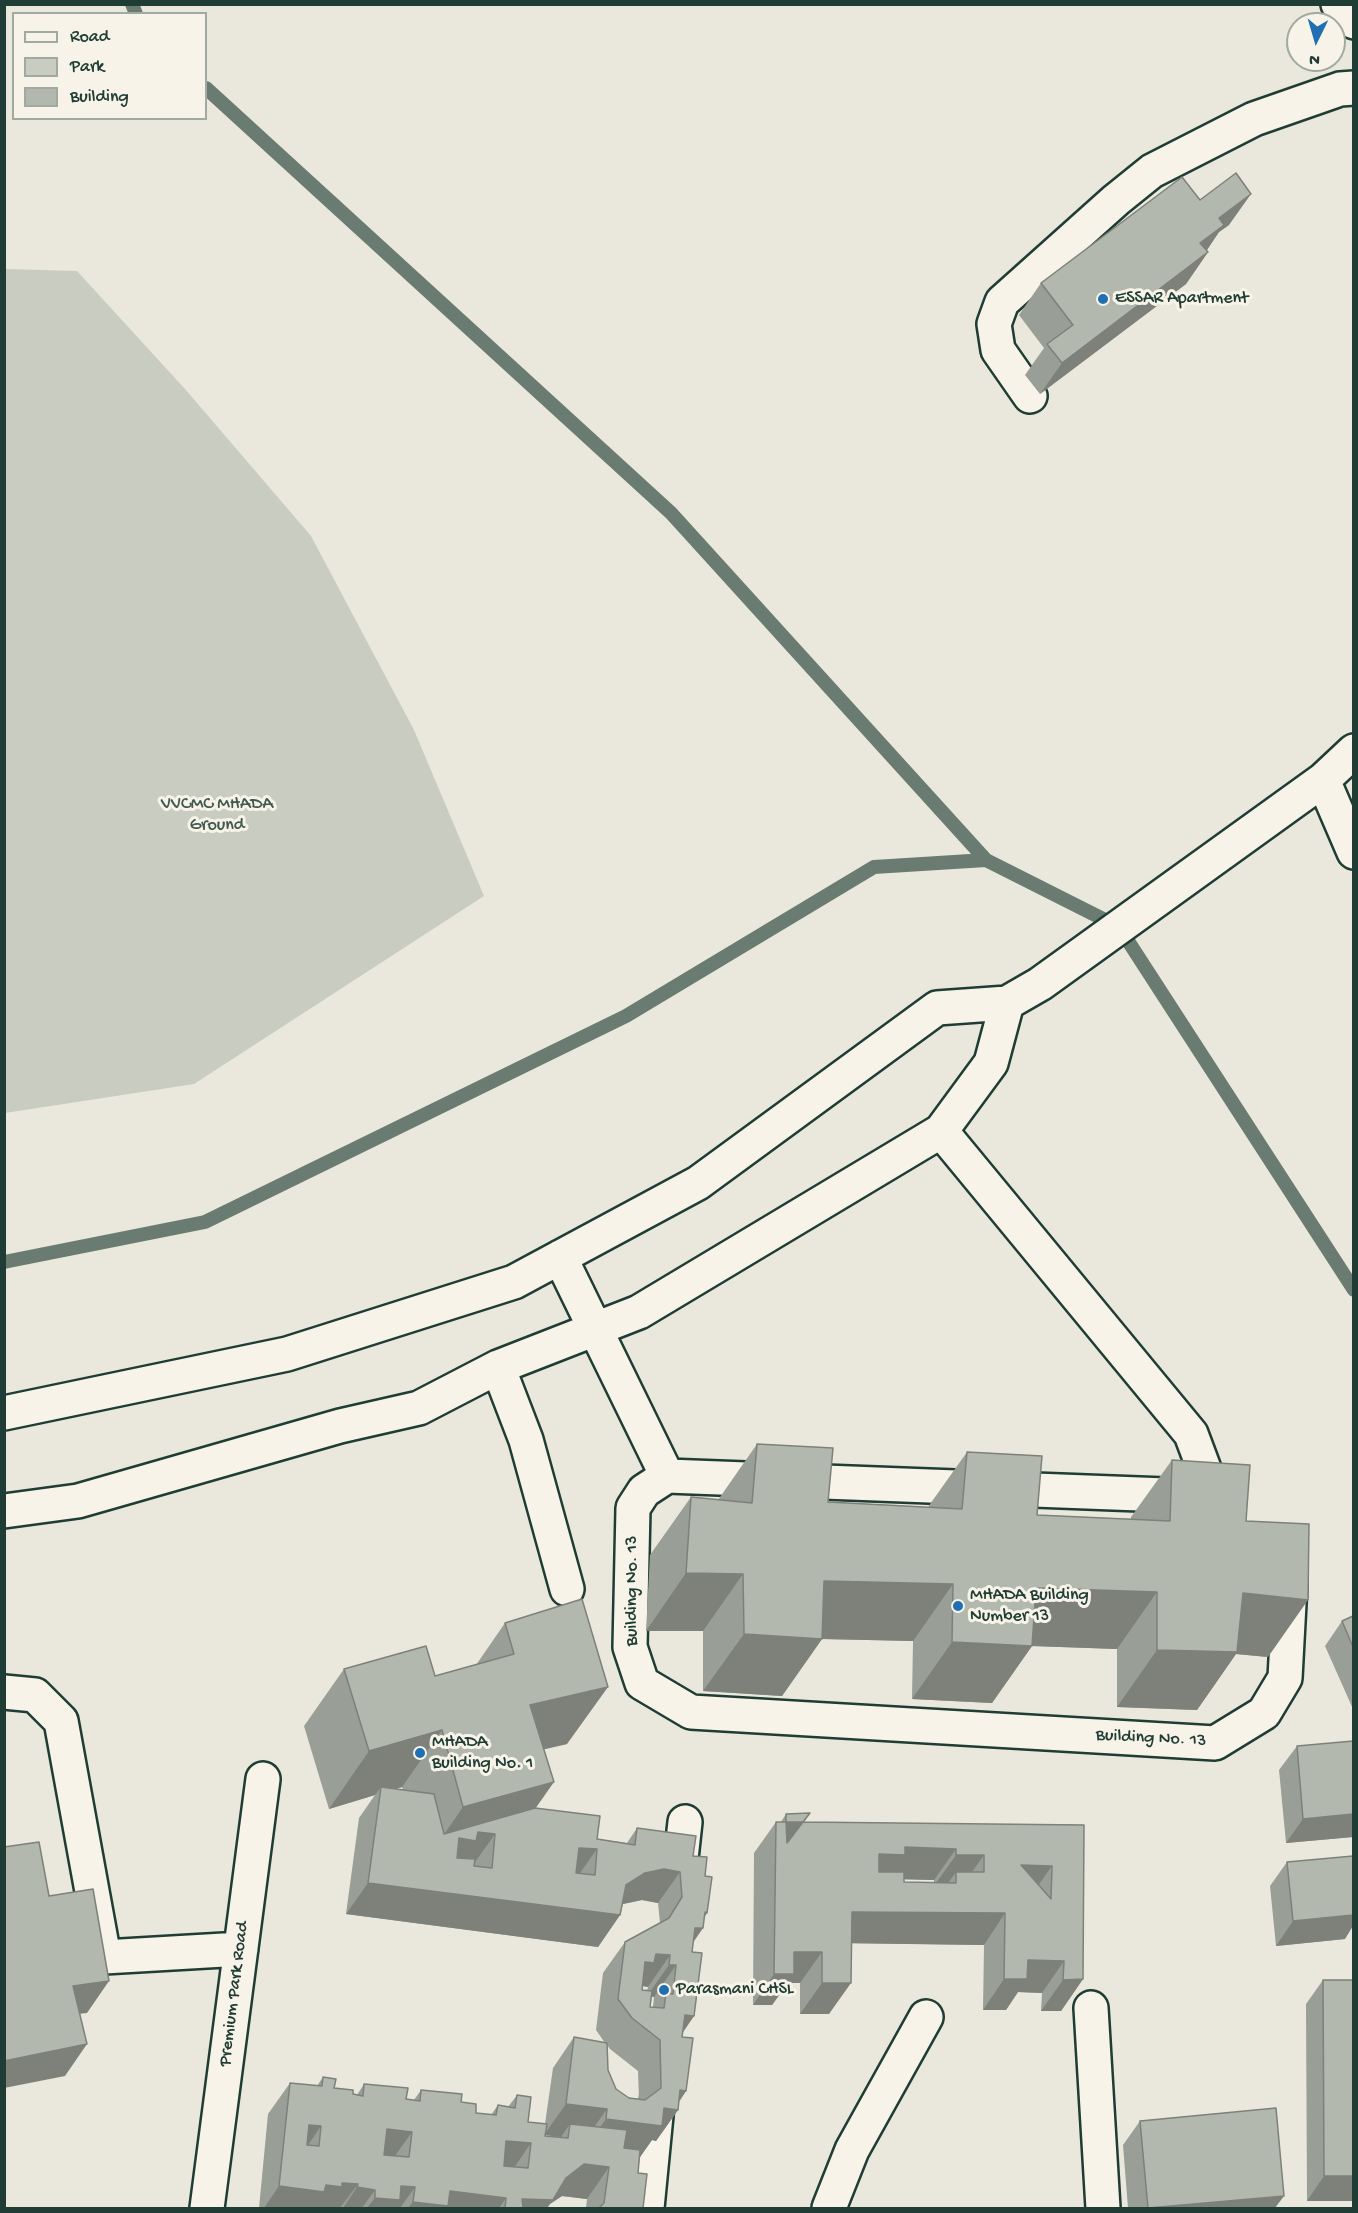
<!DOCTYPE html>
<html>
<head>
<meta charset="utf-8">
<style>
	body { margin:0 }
	#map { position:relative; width:1358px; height:2213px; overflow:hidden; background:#eae8dd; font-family:"Gochi Hand",sans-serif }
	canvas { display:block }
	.frame { position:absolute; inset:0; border:6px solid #1f3d34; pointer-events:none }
	.legend { position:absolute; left:12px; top:12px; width:195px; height:108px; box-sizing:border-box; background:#f7f3e8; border:2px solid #a1aaa0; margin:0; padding:8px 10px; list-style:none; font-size:18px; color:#1f3d34 }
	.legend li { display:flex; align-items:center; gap:12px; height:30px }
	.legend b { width:30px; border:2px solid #a1aaa0 }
	.north { position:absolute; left:1286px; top:12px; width:60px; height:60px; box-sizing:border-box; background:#f7f3e8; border:2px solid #a1aaa0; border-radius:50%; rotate:185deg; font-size:16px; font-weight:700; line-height:24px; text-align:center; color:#1f3d34 }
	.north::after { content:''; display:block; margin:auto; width:21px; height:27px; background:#1f6fb2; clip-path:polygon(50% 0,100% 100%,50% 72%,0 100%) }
</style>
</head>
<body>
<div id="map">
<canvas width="1358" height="2213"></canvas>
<div class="frame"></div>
<ul class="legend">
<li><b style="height:8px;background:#f7f3e8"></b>Road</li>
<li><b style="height:16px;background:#c8ccc1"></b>Park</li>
<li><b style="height:16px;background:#b2b8ae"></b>Building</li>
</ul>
<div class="north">N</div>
</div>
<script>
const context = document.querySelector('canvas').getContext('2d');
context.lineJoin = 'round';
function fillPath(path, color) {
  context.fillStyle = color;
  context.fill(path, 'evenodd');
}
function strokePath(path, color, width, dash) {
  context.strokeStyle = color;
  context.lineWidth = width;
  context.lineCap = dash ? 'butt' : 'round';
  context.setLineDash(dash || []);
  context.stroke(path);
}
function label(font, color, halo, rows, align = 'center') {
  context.font = font + ' "Gochi Hand",sans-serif';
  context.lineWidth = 6;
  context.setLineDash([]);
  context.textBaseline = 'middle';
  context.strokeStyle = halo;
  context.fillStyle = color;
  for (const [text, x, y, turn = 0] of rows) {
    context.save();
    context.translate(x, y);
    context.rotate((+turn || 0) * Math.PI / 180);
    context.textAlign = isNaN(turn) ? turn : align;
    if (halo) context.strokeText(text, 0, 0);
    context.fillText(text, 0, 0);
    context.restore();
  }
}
fillPath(new Path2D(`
	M5,269L77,271L185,389L311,536L414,730L484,896L194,1084L5,1113Z`), '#c8ccc1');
strokePath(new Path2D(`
	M132,4L136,14
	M206,88L671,513L986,860
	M4,1262L205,1222L626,1016L874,867L986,860L1119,927L1354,1290`), '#6a7c72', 14);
const minor = new Path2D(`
	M1338,4L1354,22
	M1030,396L998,350L994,324L1002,302L1116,200L1152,171L1254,119L1340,89L1354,88
	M1354,751L1323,780L1354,852
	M941,1131L1191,1434L1216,1501
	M560,1257L667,1476L1192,1496
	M498,1367L526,1440L567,1589
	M4,1413L287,1354L514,1282L698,1183L937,1008L1007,1003L1040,984L1323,780
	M667,1476L644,1491L633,1508L630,1647L642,1683L691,1712L1215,1743L1264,1713L1285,1678L1290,1585
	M4,1511L78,1501L340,1426L419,1408L498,1367L639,1312L941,1131L991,1063L1007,1003
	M4,1692L35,1695L61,1721L104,1957L241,1949
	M679,1877L685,1822
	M1091,2008L1103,2208
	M207,2208L263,1779
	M647,2208L658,2095
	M829,2208L852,2150L926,2017`);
strokePath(minor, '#1f3d34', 38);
strokePath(minor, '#f7f3e8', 33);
fillPath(new Path2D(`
	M1200,200L1229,225L1219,232L1206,251L1208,252L1186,284L1040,394L1025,375L1044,348L1019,315L1041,283Z
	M757,1444L828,1502L928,1507L967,1452L1037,1515L1131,1519V1517L1172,1460L1246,1521L1268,1657L1236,1654L1197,1710L1117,1707V1649L1032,1646L992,1703L912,1699L913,1641L822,1639L782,1696L703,1691V1631H646L650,1555L691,1497L718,1500Z
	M1353,1616V1709L1325,1646L1342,1621Z
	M505,1623L567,1744L544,1749L536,1808L597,1839L627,1843L637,1828L693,1856L705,1876L704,1918L703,1928L693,1942L692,1952L694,2016L682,2034V2037L686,2091L679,2102L678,2110L656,2141L652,2140L640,2157L638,2173L643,2208H586L587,2199L562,2196L550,2204L547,2208H259L268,2114L290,2083L317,2086L323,2077L334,2088L353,2094L357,2095L364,2084L406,2099L414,2100L421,2090L461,2102L476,2113L491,2115L498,2105L508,2107L517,2095L528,2122L545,2124L553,2068L574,2037L605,2043L596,2030L603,1973L625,1942L660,1923L658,1903L642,1900L623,1904L620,1915L598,1947L346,1914L359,1818L375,1795L329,1809L304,1726L344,1669L435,1676L476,1665ZM402,1787L403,1790L395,1789ZM642,1986L648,1987L647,1991L642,1990ZM651,1996L654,1997L653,2007H650ZM607,2045L610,2049L638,2071L639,2099L629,2098L616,2089L608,2070ZM546,2135L561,2137L545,2136Z
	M1297,1746L1353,1837L1286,1843L1279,1770Z
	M810,1813L804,1822L1084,1825L1083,1979L1061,2011H1041L1042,1993L1018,1992L1006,2010H983L984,1945L851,1943L829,2014H800V1983H788L772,2005H753L754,1853L776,1822H781L786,1814ZM904,1879L934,1880V1883L904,1882Z
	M1287,1862L1345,1939L1276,1946L1270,1886Z
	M1323,1980L1353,2201H1307L1306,2004Z
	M1140,2121L1275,2208H1128L1123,2145Z`), '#999e96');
fillPath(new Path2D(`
	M1251,194L1229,225L1219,232L1203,256L1208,252L1186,284L1040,394L1062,363L1178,274L1219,218Z
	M686,1573L743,1574L703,1631H646Z
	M824,1581L953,1584L913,1641L822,1639L782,1696L703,1691L744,1634Z
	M1036,1588L1157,1592L1117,1649L1032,1646L992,1703L912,1699L952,1642Z
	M1243,1593L1308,1600L1268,1657L1236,1654L1197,1710L1117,1707L1157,1650Z
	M608,1687L567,1744L490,1762L530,1705Z
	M442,1730L402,1787L380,1794L381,1787L375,1795L329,1809L369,1751Z
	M554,1782L514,1839L495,1834L473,1865H423L463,1807Z
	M1353,1814V1837L1286,1843L1303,1819Z
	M786,1822H803L781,1853Z
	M905,1847L956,1849L934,1880L888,1879L857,1885L879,1854Z
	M579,1848L597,1849L575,1880Z
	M956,1855H984L962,1886L956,1883V1872L946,1886H934Z
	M1021,1865L1052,1866L1030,1897Z
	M664,1869L680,1872L658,1903L642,1900L623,1904L608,1914L620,1915L598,1947L346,1914L368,1883L626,1885L645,1873Z
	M705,1912L707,1913L697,1928H703L681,1960L673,1959Z
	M852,1912L1005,1913L984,1945L830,1943Z
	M1353,1915V1926L1345,1939L1276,1946L1293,1921Z
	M794,1952H822L800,1983H788L772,2005H753L774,1974Z
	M656,1954L670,1955L648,1987L638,1985L645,1962Z
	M1028,1960L1064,1961L1042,1993L1018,1992L1006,2010H983L1004,1979Z
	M669,1965H676L654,1997L647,1996Z
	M1083,1979L1061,2011H1041L1063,1980Z
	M109,1981L87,2013L52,2017L73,1986Z
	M822,1983H851L829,2014H800Z
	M685,2015L694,2016L672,2047Z
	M87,2044L65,2076L4,2088V2061Z
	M680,2090L686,2091L674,2109L678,2110L656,2141L652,2140L640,2157L584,2150L606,2119L664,2108Z
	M566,2104L607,2109L585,2140L570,2124L561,2137L544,2135Z
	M309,2125L321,2126L300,2157Z
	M387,2129L412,2132L390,2163L365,2160Z
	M506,2141L531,2143L509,2175L485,2172Z
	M584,2164L609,2167L587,2199L562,2196L550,2204L547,2208H516L522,2199L566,2178Z
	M1324,2176H1353V2201H1307Z
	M342,2183L358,2184L340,2208H264L279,2186L326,2185Z
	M401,2186L415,2187L400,2208H367L375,2198Z
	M357,2187L375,2190L362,2208H343Z
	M450,2191L506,2198L499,2208H408L413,2202Z
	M1284,2196L1275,2208H1147H1148Z`), '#7d817a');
const building = new Path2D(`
	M1236,173L1251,194L1219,218L1224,225L1200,243L1208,252L1062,363L1047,344L1073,325L1041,283L1182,177L1200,200Z
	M757,1444L833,1448L828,1502L962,1509L967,1452L1042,1456L1037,1515L1170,1521L1172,1460L1250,1465L1246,1521L1309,1524L1308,1600L1243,1593L1237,1652L1157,1650V1592L1036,1588L1032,1646L952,1642L953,1584L824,1581L822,1639L744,1634L743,1574L686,1573L691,1497L752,1503Z
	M582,1599L608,1687L530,1705L554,1782L463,1807L442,1730L369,1751L344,1669L426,1646L435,1676L514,1654L505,1623Z
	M1353,1616V1647L1342,1621Z
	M1353,1741V1814L1303,1819L1297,1746Z
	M381,1787L434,1794L444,1834L535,1808L600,1816L597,1839L635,1845L637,1828L696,1836L693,1856L707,1857L705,1876L712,1877L707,1913L705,1912L703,1928H695L692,1952L702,1953L694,2016L685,2015L682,2037L693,2038L686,2091L680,2090L678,2110L664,2108L662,2126L606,2119L607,2109L566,2104L574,2037L607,2043L608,2070L616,2089L629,2098L645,2100L661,2088L660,2040L632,2018L618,1999L625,1942L669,1918L682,1897L680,1872L664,1869L645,1873L626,1885L620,1915L368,1883ZM478,1832L495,1834L492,1868L474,1866L475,1859L457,1858L459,1838L476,1841ZM579,1848L597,1849L595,1875L576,1873ZM656,1954L670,1955L669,1965H676L673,1994L666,1993L664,2008L650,2007L652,1991L642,1990L645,1962L654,1963Z
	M810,1813L803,1822L1084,1825L1083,1979L1063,1980L1064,1961L1028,1960L1027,1979H1004L1005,1913L852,1912L851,1983H822V1952H794V1974H774L776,1822H786V1814ZM786,1822H803L787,1843ZM905,1847L956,1849V1855H984V1872H956V1883L904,1882V1872H879V1854L905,1855ZM1021,1865L1052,1866L1051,1899Z
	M39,1842L49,1896L93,1889L109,1981L73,1986L87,2044L4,2061V1847Z
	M1353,1856V1915L1293,1921L1287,1862Z
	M1323,1980H1353V2176H1324Z
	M323,2077L336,2079L334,2088L353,2090V2094L363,2096L364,2084L408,2088L406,2099L420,2101L421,2090L462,2094L461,2102L476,2104V2113L496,2115L498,2105L515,2108L517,2095L531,2097L528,2122L547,2124L545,2136L568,2138L570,2124L627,2130L624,2148L640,2150L638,2173L647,2174L643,2208H599L604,2203L609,2167L584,2164L566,2178L553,2200L522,2199L523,2208H505L506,2198L450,2191L448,2206L413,2202L415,2187L401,2186L400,2200L375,2198V2190L357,2187L358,2184L342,2183V2187L326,2185L324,2192L279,2186L290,2083L322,2086ZM309,2125L321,2126L319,2146L307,2145ZM387,2129L412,2132L409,2157L384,2155ZM506,2141L531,2143L528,2168L504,2166Z
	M1276,2108L1284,2196L1148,2208L1140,2121Z`);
fillPath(building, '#b2b8ae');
strokePath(building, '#7d817a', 1.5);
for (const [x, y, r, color] of [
	[1103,299,6,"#1f6fb2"],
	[958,1606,6,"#1f6fb2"],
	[420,1753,6,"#1f6fb2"],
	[664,1990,6,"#1f6fb2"]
]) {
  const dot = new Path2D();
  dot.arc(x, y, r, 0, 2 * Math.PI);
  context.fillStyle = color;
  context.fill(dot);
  strokePath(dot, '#f7f3e8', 2);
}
label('18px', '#1f3d34', '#f7f3e8', [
	["ESSAR Apartment",1115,299],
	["MHADA Building",970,1596],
	["Number 13",970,1617],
	["MHADA",432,1743],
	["Building No. 1",432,1764],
	["Parasmani CHSL",676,1990]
], 'left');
label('18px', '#415a50', '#f7f3e8', [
	["VVCMC MHADA",217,805],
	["Ground",217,826]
]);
label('18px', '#1f3d34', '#f7f3e8', [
	["Building No. 13",633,1591,-90],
	["Building No. 13",1151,1739,3],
	["Premium Park Road",235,1994,-83]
]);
</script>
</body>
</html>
